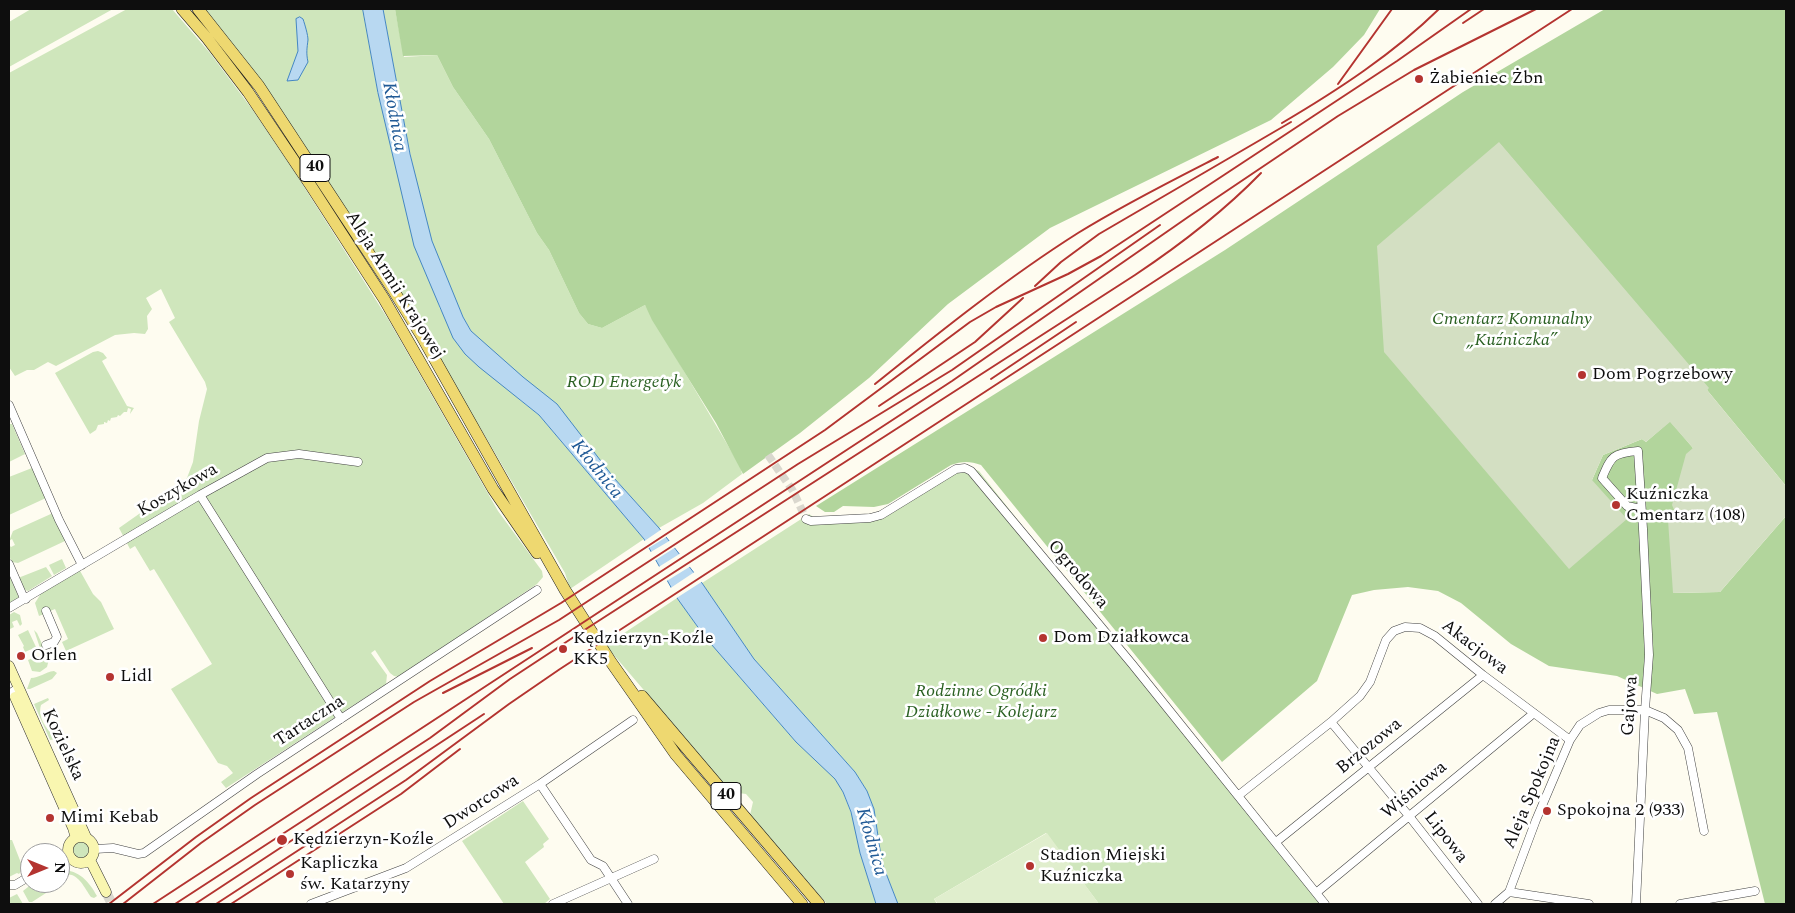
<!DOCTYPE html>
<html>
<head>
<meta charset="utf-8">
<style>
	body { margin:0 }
	#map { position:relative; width:1795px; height:913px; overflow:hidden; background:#fefcf0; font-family:Spectral,serif }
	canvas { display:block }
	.frame { position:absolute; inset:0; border:10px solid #0e0e0e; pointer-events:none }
	.north { position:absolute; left:20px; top:843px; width:50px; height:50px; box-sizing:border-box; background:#fff; border:1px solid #9f9f9f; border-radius:50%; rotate:90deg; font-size:14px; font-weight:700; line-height:20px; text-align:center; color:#0e0e0e }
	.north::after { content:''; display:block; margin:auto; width:18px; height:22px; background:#b43430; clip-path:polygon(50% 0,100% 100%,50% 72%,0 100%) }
</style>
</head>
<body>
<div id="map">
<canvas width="1795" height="913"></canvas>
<div class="frame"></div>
<div class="north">N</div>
</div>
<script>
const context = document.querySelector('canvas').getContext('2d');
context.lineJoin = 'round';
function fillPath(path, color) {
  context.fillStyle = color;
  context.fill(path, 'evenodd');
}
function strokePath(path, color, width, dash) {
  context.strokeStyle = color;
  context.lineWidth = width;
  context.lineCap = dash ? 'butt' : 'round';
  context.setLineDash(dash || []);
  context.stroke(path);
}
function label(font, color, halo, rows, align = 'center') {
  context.font = font + ' Spectral,serif';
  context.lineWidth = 5;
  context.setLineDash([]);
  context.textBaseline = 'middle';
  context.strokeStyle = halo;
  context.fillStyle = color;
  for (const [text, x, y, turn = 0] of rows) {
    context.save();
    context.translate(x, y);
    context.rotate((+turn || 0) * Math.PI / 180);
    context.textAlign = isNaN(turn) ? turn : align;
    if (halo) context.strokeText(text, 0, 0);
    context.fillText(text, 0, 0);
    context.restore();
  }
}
fillPath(new Path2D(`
	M31,9H113L9,67V22Z
	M127,9H172L210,53L252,109L294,171L388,319L498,511L542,571L543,577L537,584L399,677L394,676L390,673L375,650L371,653L387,675L386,684L226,788L221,782L233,773L227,766L218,763L171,689L212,664L154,569L150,571L135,546L130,549L119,528L183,483L187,478L193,462L199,421L207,389L205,382L169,322L175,318L161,289L146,298L152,309L147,316L148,329L145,334L134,333L115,335L56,366L48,362L34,370H27L15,376L9,367V73Z
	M203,9H363L378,93L440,309L519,399L539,415L644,539L570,589L565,573L481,429Z
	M383,9H395L404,57L437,55L453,87L489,139L537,233L549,250L579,313L588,324L602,328L645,305L740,466L742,474L703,503L659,528L588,449L478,342L463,317L437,258L422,208L404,125Z
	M98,351L103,353L107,358L102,361L127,406L134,408L130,414L131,409L128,408L127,412H124L120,416L118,415L117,417L111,418L110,421L108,420L107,423L104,422V424L98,425L96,430L90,434L55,373L93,352Z
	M9,424H12L25,454L9,462Z
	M969,467L979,471L1061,575L1327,904H1099L1046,833L934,899L937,904H898L882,863L874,809L867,791L855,772L754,659L702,583L809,514L815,518L888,515L949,474Z
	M32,468L46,498L9,515V477Z
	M53,513L65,541L18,563L12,562L9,556V545L11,547L15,545L12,539L9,541L13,531Z
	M62,559L66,568L54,575L49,565Z
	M46,567L52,576L28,591L23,589L18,578Z
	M79,569L93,594L101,602L114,629L66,651L62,642L68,639L55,609L50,611L48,608L43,610L44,614L39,616L35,603L40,595L39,594Z
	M9,574L19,598L9,603Z
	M677,598L705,637L796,742L828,771L840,785L855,823L860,853L876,904H827L750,815L753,802L746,794L731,792L607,647L606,645Z
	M14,612L20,615L22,624L20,626L17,620L12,622L14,627L10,629L9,615Z
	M28,630L36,647L25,652L23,647L24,646L18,635Z
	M34,630L37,633L49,659L47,667L40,672L32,671L28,660L38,656L41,662L44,660Z
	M54,671L57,673L52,679L30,689H27L31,678C39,678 45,672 54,671Z
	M48,698L49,700L41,705C37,718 48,732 58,739L50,740L34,704Z
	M523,801L549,839L543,844L544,847L525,862L550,899L544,904H504L462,841Z
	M9,840H12L23,868L19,874L17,873L9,877Z
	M73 850a9 9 0 1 1 18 0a9 9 0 1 1-18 0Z
	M60,870C78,869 89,881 97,896L94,898L91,897C83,886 76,868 60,877Z
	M33,883H50L46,886L44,890L46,893L32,902H29L23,891Z
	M17,894L23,904H9V898Z`), '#cfe6bc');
fillPath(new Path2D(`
	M395,9H1380L1364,35L1333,67L1271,120L1050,228L948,304L869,378L800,433L743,474L716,423L652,320L645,305L602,328L588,324L579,313L549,250L537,233L489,139L453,87L437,55L403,56Z
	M1605,9H1786V486L1707,390L1708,388L1499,143L1592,480L1603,455L1642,439L1646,442L1670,421L1693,448L1675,512L1673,593L1720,592L1786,516V904H1765L1717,712L1694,714L1685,689L1657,694L1617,676L1549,666L1511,644L1461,603L1438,591L1408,587L1374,590L1352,595L1317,681L1222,762L981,465C970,461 962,461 951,465L888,504L874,507L843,506L834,512H825L816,506L1225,250L1463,92Z`), '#b2d59c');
fillPath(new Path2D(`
	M1499,142L1709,388L1707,390L1786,486V516L1720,592L1673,593L1668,520L1675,512L1672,505L1686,454L1693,448L1670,422L1646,442L1642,439L1603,455L1592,480L1627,519L1569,569L1384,352L1377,246Z`), '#d3dfc2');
fillPath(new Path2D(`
	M1047,833L1099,904H938L934,899Z`), '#e0eecd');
const water = new Path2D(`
	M363,9H383L410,154L432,241L463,317L471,331L523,377L557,404L614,478L659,528L702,583L754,659L855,772L867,791L874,809L882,863L898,904H876L860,853L851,812L843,792L835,779L796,742L705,637L677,598L644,539L539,415L479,367L465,354L453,338L414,246L378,93Z
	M300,17L303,19C305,25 308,35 308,40C307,48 306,53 308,62L298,80L287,81L298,51L296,19Z`);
fillPath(water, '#b8d8f1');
strokePath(water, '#4587c3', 1);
fillPath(new Path2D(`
	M662,529L668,536L647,549L643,542Z
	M671,540L676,547L654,561L649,553Z
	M681,553L691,566L665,582L657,568Z
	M696,571L703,581L675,599L669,589Z`), '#fefcf0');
strokePath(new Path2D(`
	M768,455L793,491L806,519`), '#dad8ce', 8, [8, 4]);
strokePath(new Path2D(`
	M106,892L112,904`), '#dad8ce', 10, [10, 5]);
const minor = new Path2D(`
	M9,405L59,520L82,565
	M200,495L341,719
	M806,519L811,521L870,518L881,515L956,469L965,468L971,471L1132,664L1325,904
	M9,564L23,596L26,599
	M9,608L200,495L267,458L299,454L358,462
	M46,645L54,642L57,637L46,611
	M9,694L18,688
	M1331,722L1409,816L1478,904
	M540,784L591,860L603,866L628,904
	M1239,795L1331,722L1360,696L1370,682L1386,640L1394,631L1405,627L1420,628L1435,636L1483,675L1570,740
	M1276,842L1483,675
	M95,849L113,848L138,854L144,853L257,774L537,590
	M60,858L69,854
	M9,885H15L30,876
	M1509,892L1589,904
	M1316,893L1534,713
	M311,904L406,868L540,784L633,720
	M553,904L654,859
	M1495,904L1509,892L1536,820L1570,740L1580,725L1599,713L1609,710H1645L1664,718L1678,730L1688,748L1704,831
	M1636,904L1645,710L1649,655L1643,529L1638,451C1612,453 1611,457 1602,478L1627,506L1641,509
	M1680,904L1755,891`);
const secondary = new Path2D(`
	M9,666L86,837
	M15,697L73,828L76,838
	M68 850a13 13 0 1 1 26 0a13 13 0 1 1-26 0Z
	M90,860L106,892`);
const primary = new Path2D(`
	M182,9L207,38L248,92L311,186L384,299L493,489L537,553
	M198,9L259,86L395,293L421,335L565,590L611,662L676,755L802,904
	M642,696L819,904`);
strokePath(minor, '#414141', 9);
strokePath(secondary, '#303030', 11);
strokePath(primary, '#1f1f1f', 12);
strokePath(minor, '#fff', 8);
strokePath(secondary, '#f9f6b0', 10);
strokePath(primary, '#eed870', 11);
strokePath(new Path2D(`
	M1463,23L1484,9
	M1338,84L1392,9
	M1282,123C1338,90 1393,54 1439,9
	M1035,286L1061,262L1099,234L1291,122
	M991,379L1076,322
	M875,384C941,331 1007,278 1078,233C1123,205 1171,181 1218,157
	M879,406L975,342L1023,298
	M443,693L532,648
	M109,904L196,837L251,798L430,681L561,603L825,430L970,322L996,307L1068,274L1101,256L1397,61L1471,9
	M123,904L201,843L255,805L414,702L559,620L798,464L952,370L1160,225
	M153,904L952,381L1191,215L1338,116L1414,70L1536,9
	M175,904L430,738L510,679L586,629L1135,275C1180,245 1223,212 1261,173
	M195,904L484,714
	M216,904L406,780L509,704L560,669L1572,9
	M231,904L401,794L460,749`), '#b43430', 2);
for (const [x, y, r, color] of [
	[1419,79,5,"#b43430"],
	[1582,375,5,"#b43430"],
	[1616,505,5,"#b43430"],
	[1043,638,5,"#b43430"],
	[563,649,5,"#b43430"],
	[21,656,5,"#b43430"],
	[110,677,5,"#b43430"],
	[1547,811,5,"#b43430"],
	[50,818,5,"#b43430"],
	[282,840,6,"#b43430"],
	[1030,866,5,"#b43430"],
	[290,874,5,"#b43430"]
]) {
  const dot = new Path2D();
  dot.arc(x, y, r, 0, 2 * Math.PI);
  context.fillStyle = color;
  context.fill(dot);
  strokePath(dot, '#fff', 2);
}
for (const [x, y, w] of [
	[315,168,30],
	[726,796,30]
]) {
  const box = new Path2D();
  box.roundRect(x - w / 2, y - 13.5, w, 27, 4);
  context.fillStyle = '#fff';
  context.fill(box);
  strokePath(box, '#0e0e0e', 1);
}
label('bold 16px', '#0e0e0e', null, [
	["40",315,168],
	["40",726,796]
]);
label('18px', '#0e0e0e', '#fff', [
	["Żabieniec Żbn",1429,79],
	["Dom Pogrzebowy",1592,375],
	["Kuźniczka",1626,495],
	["Cmentarz (108)",1626,516],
	["Dom Działkowca",1053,638],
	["Kędzierzyn-Koźle",573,639],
	["KK5",573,660],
	["Orlen",31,656],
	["Lidl",120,677],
	["Spokojna 2 (933)",1557,811],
	["Mimi Kebab",60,818],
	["Kędzierzyn-Koźle",293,840],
	["Stadion Miejski",1040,856],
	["Kuźniczka",1040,877],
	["Kapliczka",300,864],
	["św. Katarzyny",300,885]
], 'left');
label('18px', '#0e0e0e', '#fff', [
	["Aleja Armii Krajowej",394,286,58],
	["Koszykowa",178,491,-30],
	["Ogrodowa",1077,575,50],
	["Akacjowa",1474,648,37],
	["Gajowa",1631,706,-86],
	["Tartaczna",310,722,-33],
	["Kozielska",62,745,65],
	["Brzozowa",1370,747,-39],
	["Wiśniowa",1415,791,-40],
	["Aleja Spokojna",1533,793,-67],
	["Dworcowa",482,803,-33],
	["Lipowa",1445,838,52]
]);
label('italic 18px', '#2b6123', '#fff', [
	["Cmentarz Komunalny",1512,320],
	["„Kuźniczka”",1512,341],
	["ROD Energetyk",624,383],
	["Rodzinne Ogródki",981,692],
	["Działkowe - Kolejarz",981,713]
]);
label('italic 19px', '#205a96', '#fff', [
	["Kłodnica",393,117,80],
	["Kłodnica",596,470,51],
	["Kłodnica",870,842,74]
]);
</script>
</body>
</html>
